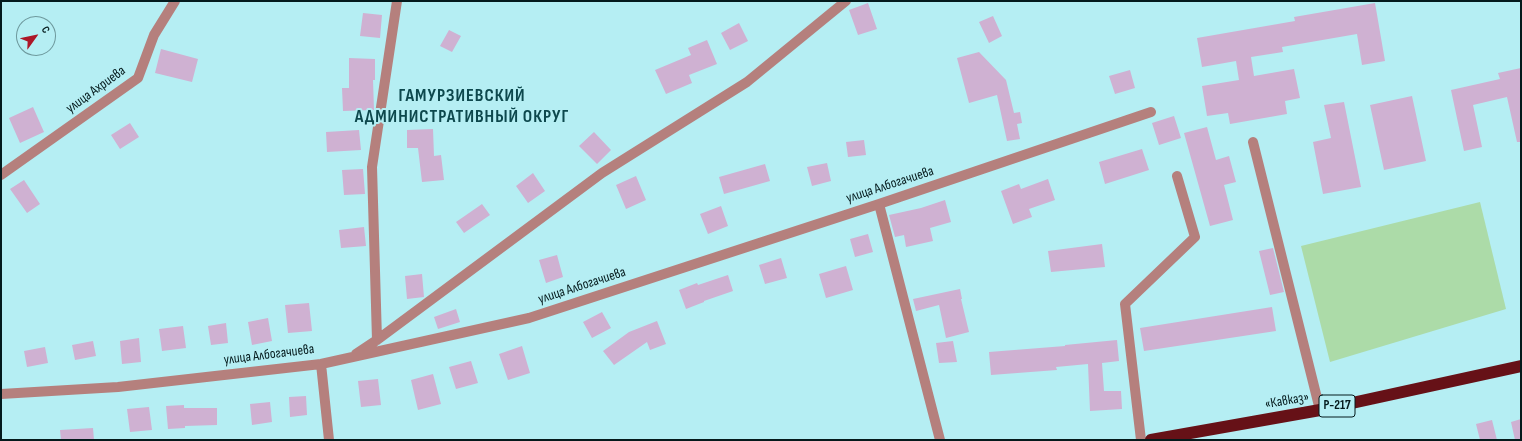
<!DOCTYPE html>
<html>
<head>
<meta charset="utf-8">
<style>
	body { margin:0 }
	#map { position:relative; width:1522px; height:441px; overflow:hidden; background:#b5eef3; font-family:"Sofia Sans Condensed",sans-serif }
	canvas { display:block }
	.frame { position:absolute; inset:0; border:2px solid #041a1c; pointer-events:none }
	.north { position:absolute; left:16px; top:16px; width:40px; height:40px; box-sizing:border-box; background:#b5eef3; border:1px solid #6e999d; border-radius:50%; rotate:57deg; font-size:11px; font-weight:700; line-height:16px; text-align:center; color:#041a1c }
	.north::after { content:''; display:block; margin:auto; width:14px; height:18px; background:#ac1728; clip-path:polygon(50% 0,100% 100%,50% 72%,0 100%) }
</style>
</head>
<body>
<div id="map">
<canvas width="1522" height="441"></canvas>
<div class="frame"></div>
<div class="north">С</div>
</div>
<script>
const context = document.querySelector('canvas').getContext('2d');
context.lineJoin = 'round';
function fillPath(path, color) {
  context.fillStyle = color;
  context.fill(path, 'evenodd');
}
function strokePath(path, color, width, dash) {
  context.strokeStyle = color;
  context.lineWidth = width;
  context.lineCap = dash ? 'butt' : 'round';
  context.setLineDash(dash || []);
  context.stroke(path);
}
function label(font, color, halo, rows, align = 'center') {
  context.font = font + ' "Sofia Sans Condensed",sans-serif';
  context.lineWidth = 4;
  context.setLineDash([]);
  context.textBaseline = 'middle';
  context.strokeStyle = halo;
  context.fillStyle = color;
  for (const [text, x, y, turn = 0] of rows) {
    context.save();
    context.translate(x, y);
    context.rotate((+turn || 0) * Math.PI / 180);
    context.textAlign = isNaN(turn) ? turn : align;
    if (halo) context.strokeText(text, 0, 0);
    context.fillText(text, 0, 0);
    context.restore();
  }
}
fillPath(new Path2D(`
	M1480,202L1506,309L1330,362L1301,246Z`), '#acdba8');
fillPath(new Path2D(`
	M868,3L877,29L858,35L849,10Z
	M1375,3L1385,61L1362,65L1357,34L1282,47L1283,52L1251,57L1254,76L1294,69L1300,98L1285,101L1287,114L1230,124L1228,113L1207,116L1202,86L1239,80L1236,61L1202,67L1197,38L1295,21L1294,17Z
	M363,13L382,15L380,38L360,36Z
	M993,16L1002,36L989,43L979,22Z
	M739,23L748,41L730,50L721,33Z
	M449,30L461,36L452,52L440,46Z
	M707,40L717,64L689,75L692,83L666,94L655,70L691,55L688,48Z
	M161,49L198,59L192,82L155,73Z
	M979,52L1006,80L1014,113L1020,112L1022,123L1017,124L1020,139L1007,141L997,95L969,103L957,58Z
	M349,58L375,59V80H373L374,110L343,111L342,88H349Z
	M1521,68V142H1517L1507,97L1473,105L1482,147L1464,151L1451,90L1500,79L1498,73Z
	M1130,70L1135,88L1115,94L1109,76Z
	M1412,96L1426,161L1384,170L1370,105Z
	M1344,102L1361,187L1323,194L1313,142L1331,138L1324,105Z
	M33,107L44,132L20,143L9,118Z
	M1174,116L1181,138L1159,145L1152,123Z
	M130,123L139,137L120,149L111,135Z
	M1207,127L1216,160L1229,156L1236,182L1224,185L1233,220L1210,226L1184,133Z
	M433,129L434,156L441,155L444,180L422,182L418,148H407V130Z
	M359,130L361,150L327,152L326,132Z
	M594,132L611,150L597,164L579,146Z
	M864,140L866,155L848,157L846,142Z
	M1142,149L1149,170L1105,184L1099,162Z
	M827,163L831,181L812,186L807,167Z
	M765,164L770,181L724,194L719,177Z
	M363,169L365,194L344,195L342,170Z
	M533,173L545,191L528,203L516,186Z
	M636,176L646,200L626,209L616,185Z
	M1048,179L1055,200L1029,209L1032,217L1013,224L1001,191L1019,184L1021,189Z
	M24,180L40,204L27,213L10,189Z
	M945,200L951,222L930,228L933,241L906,247L904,235L895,237L889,215L921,208Z
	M482,204L490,215L464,233L456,222Z
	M721,206L728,226L708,234L700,214Z
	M364,227L366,246L341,248L339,230Z
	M868,234L873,252L855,257L850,239Z
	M1102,244L1105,267L1051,272L1048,251Z
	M1273,248L1284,292L1270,295L1259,251Z
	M557,255L563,277L546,283L539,260Z
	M781,258L787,278L765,284L759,265Z
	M846,266L853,290L826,298L819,274Z
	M422,274L424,297L407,299L405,276Z
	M728,275L733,291L704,301V302L686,309L679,290L697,283L698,285Z
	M960,289L962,299H961L969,332L946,338L939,305L916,311L913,299Z
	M309,303L312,331L288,333L285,305Z
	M1272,307L1276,331L1144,351L1140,328Z
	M456,309L460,322L438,329L434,317Z
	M602,312L611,328L592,338L583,322Z
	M268,318L272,341L252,345L248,322Z
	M657,321L666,344L650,350L647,342L614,365L603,351L629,332Z
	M226,323L228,343L211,345L208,326Z
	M183,326L186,348L162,351L159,329Z
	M139,338L141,362L122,364L120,341Z
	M1117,340L1119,361L1102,363L1104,391H1121L1122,409L1090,411L1088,364L1056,367L1057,370L991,375L989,352L1065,346V345Z
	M93,341L96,356L75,360L72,345Z
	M953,341L957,362L939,363L936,343Z
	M522,346L530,373L508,380L499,354Z
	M45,347L48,363L27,367L24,351Z
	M471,361L478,383L456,389L449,367Z
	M433,374L441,404L418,410L411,380Z
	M378,379L381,405L361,407L358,381Z
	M306,396L307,415L290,417L289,397Z
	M270,402L272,422L252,425L250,404Z
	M184,405V408H217V425L185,426V428L168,429L166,406Z
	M149,407L152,430L130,432L127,409Z
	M1521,419V440H1515L1511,422Z
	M1492,420L1497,440H1480L1476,424Z
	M93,428L94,440H61L60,430Z`), '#cfb1d2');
strokePath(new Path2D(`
	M1253,142L1320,410
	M1,175L138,78L154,35L175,1
	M879,204L940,440
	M377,340L372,167L397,1
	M356,354L377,340L602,173L747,82L846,1
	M321,364L329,440
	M1,394L118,387L321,364L529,318L879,204L1151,112
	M1141,440L1125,304L1195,237L1177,176`), '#b5807d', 10);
strokePath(new Path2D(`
	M1151,440L1320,410L1521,366`), '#661117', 12);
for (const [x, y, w] of [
	[1337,406,36]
]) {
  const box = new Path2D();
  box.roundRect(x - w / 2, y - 11, w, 22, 3);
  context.fillStyle = '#b5eef3';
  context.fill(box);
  strokePath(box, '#041a1c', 1);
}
label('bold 13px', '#041a1c', null, [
	["Р-217",1337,406]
]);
label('14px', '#041a1c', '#b5eef3', [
	["улица Ахриева",96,90,-36],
	["улица Албогачиева",890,185,-18],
	["улица Албогачиева",582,286,-18],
	["улица Албогачиева",269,355,-7],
	["«Кавказ»",1287,401,-10]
]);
context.letterSpacing = '1px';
label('bold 18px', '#0d484d', '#b5eef3', [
	["ГАМУРЗИЕВСКИЙ",462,96],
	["АДМИНИСТРАТИВНЫЙ ОКРУГ",462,117]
]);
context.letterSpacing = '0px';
</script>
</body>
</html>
